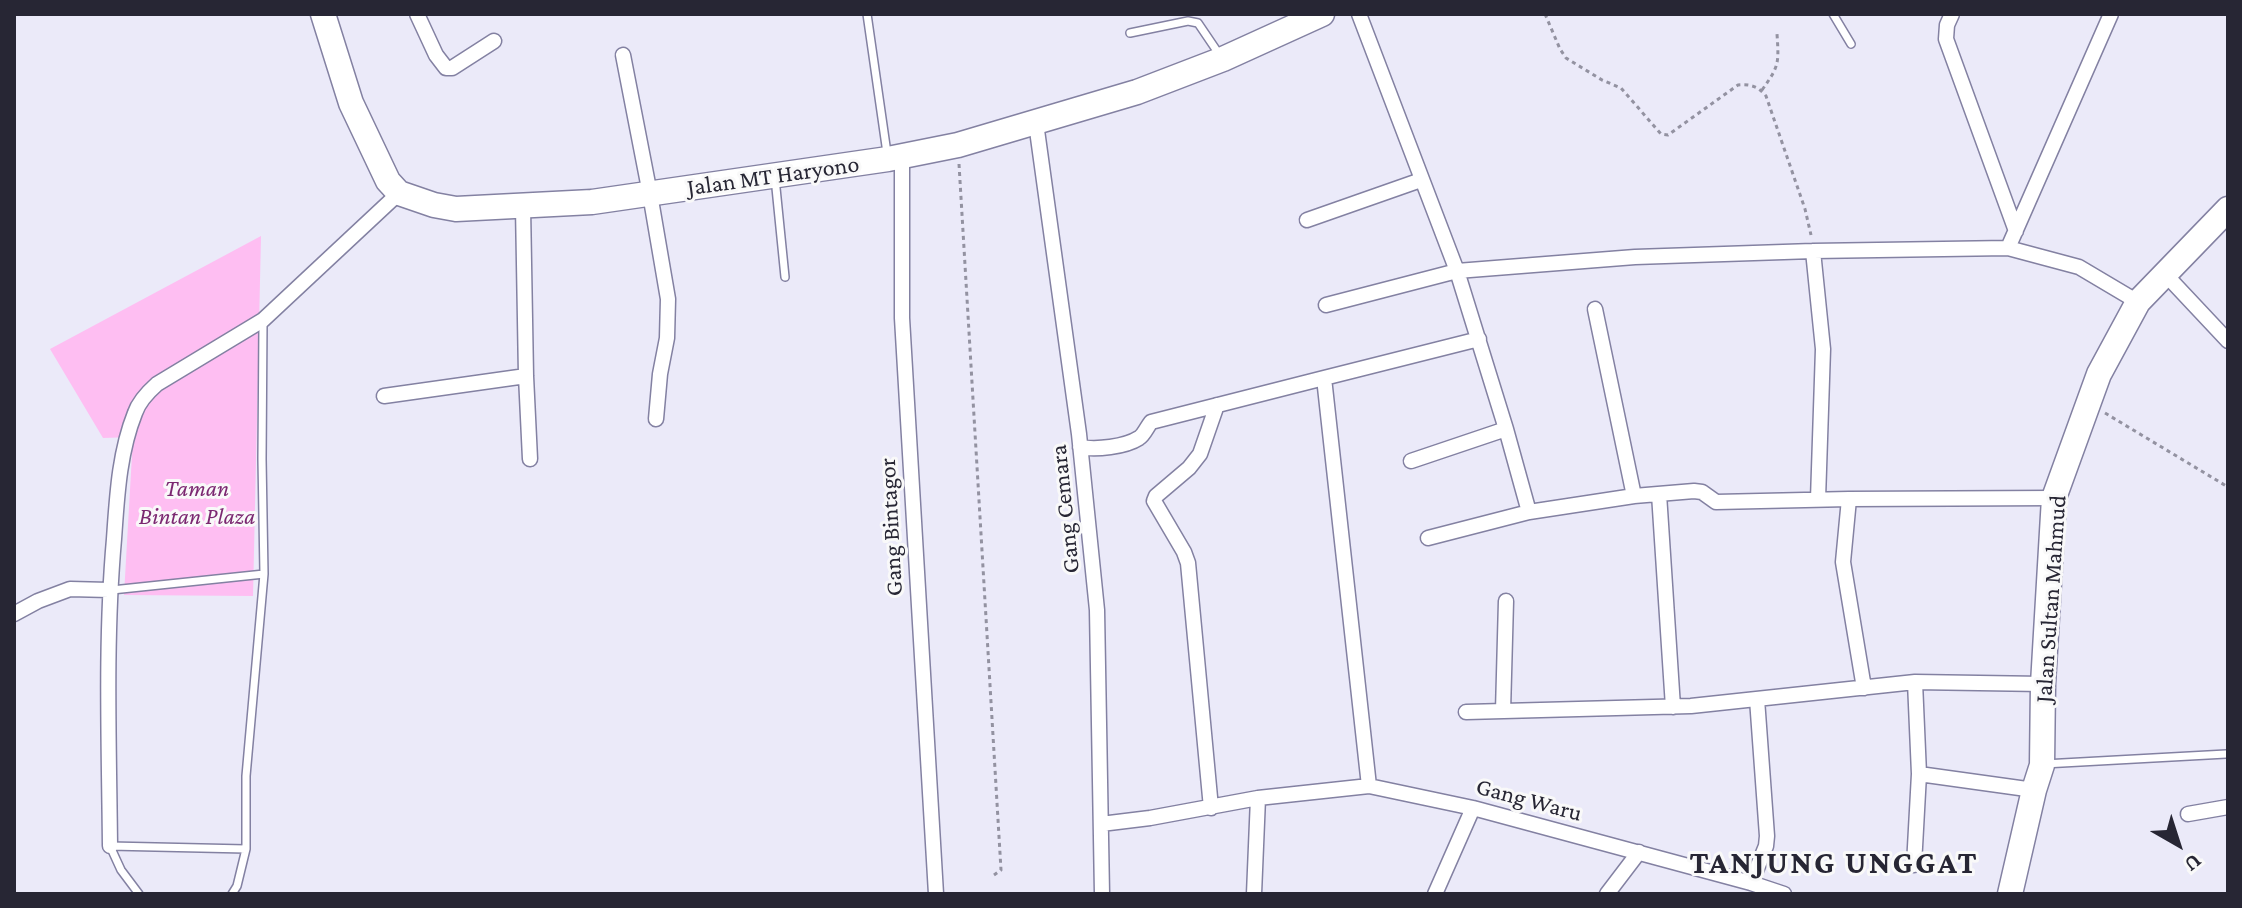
<!DOCTYPE html>
<html>
<head>
<meta charset="utf-8">
<style>
	body { margin:0 }
	#map { position:relative; width:2242px; height:908px; overflow:hidden; background:#ebeaf9; font-family:"Crimson Pro",serif }
	canvas { display:block }
	.frame { position:absolute; inset:0; border:16px solid #272634; pointer-events:none }
	.north { position:absolute; left:2138px; top:804px; width:80px; height:80px; -webkit-text-stroke:6px #f9f9f9; paint-order:stroke; rotate:141deg; font-size:22px; font-weight:700; line-height:32px; text-align:center; color:#272634 }
	.north::after { content:''; display:block; margin:auto; width:28px; height:36px; background:#272634; clip-path:polygon(50% 0,100% 100%,50% 72%,0 100%) }
</style>
</head>
<body>
<div id="map">
<canvas width="2242" height="908"></canvas>
<div class="frame"></div>
<div class="north">U</div>
</div>
<script>
const context = document.querySelector('canvas').getContext('2d');
context.lineJoin = 'round';
function fillPath(path, color) {
  context.fillStyle = color;
  context.fill(path, 'evenodd');
}
function strokePath(path, color, width, dash) {
  context.strokeStyle = color;
  context.lineWidth = width;
  context.lineCap = dash ? 'butt' : 'round';
  context.setLineDash(dash || []);
  context.stroke(path);
}
function label(font, color, halo, rows, align = 'center') {
  context.font = font + ' "Crimson Pro",serif';
  context.lineWidth = 6;
  context.setLineDash([]);
  context.textBaseline = 'middle';
  context.strokeStyle = halo;
  context.fillStyle = color;
  for (const [text, x, y, turn = 0] of rows) {
    context.save();
    context.translate(x, y);
    context.rotate((+turn || 0) * Math.PI / 180);
    context.textAlign = isNaN(turn) ? turn : align;
    if (halo) context.strokeText(text, 0, 0);
    context.fillText(text, 0, 0);
    context.restore();
  }
}
fillPath(new Path2D(`
	M261,236L253,596L124,595L133,437L103,438L50,349Z`), '#febef2');
const service = new Path2D(`
	M867,14L887,153
	M1833,14L1851,44
	M1130,33L1188,21L1198,23L1219,54
	M775,178L785,277
	M112,590L264,574
	M2044,764L2226,754
	M139,894L121,870L110,846L246,849
	M232,894L237,886L246,849V776L264,574L262,459L263,322`);
const minor = new Path2D(`
	M417,14L436,55L446,68H452L494,41
	M1359,14L1457,271L1506,429L1529,512
	M1952,14L1947,25L1946,39L2016,231
	M623,55L650,194L668,299L667,338L660,374L656,419
	M1036,123L1079,434L1097,610L1102,894
	M902,156V318L936,894
	M523,207L526,376L530,459
	M1307,220L1421,180
	M2008,248L2111,14
	M1813,251L1823,349L1818,499
	M2166,275L2228,341
	M1326,305L1457,271L1635,257L1813,251L2008,248L2079,267L2138,302
	M1595,309L1634,496
	M384,396L526,376
	M1080,447C1096,450 1125,447 1139,438C1144,435 1147,427 1151,422L1324,378
	M1411,461L1506,429
	M1659,494L1673,707
	M1849,499L1843,562L1864,688
	M1428,538L1529,512L1634,496L1694,491L1702,492L1716,502L1849,499L2054,498
	M14,614L38,601L70,589L109,590
	M1503,711L1506,601
	M1466,712L1691,706L1915,682L2043,684
	M1919,774L2034,790
	M1369,786L1324,378L1479,339
	M1211,808L1188,563L1184,552L1154,501L1156,496L1189,468L1200,454L1217,405
	M2188,814L2228,807
	M1101,824L1150,818L1258,798L1369,786L1473,808L1751,883L1784,894
	M110,846C109,743 105,641 114,539C117,497 119,453 135,413C139,401 148,392 157,384L263,320L399,193
	M1914,865L1919,774L1915,682
	M1751,883L1766,846L1767,836L1757,699
	M1254,894L1258,798
	M1435,894L1473,808
	M1607,894L1639,852`);
const primary = new Path2D(`
	M323,14L351,103L388,181L399,193L434,205L456,209L592,202L888,159L958,145L1137,92L1223,59L1322,14
	M2010,894L2034,790L2042,765L2043,684L2054,498L2099,374L2138,302L2228,209`);
strokePath(service, '#8381a2', 10);
strokePath(minor, '#8381a2', 17);
strokePath(primary, '#8381a2', 27);
strokePath(new Path2D(`
	M1545,14L1560,49L1566,58L1602,80L1621,88L1661,134L1668,135L1738,85C1750,84 1758,86 1766,96L1805,209L1811,235
	M1762,90C1779,66 1779,64 1777,34
	M959,164L1001,870L994,875
	M2105,413L2228,487`), '#9392a1', 3, [4, 4]);
strokePath(service, '#fff', 7);
strokePath(minor, '#fff', 14);
strokePath(primary, '#fff', 24);
label('24px', '#272634', '#f9f9f9', [
	["Jalan MT Haryono",773,176,-8],
	["Gang Cemara",1065,509,-96],
	["Gang Bintagor",891,527,-93],
	["Jalan Sultan Mahmud",2051,599,-86],
	["Gang Waru",1529,800,15]
]);
label('italic 24px', '#7b2871', '#f9f9f9', [
	["Taman",197,489],
	["Bintan Plaza",197,517]
]);
context.letterSpacing = '2px';
label('bold 32px', '#272634', '#f9f9f9', [
	["TANJUNG UNGGAT",1834,863]
]);
context.letterSpacing = '0px';
</script>
</body>
</html>
